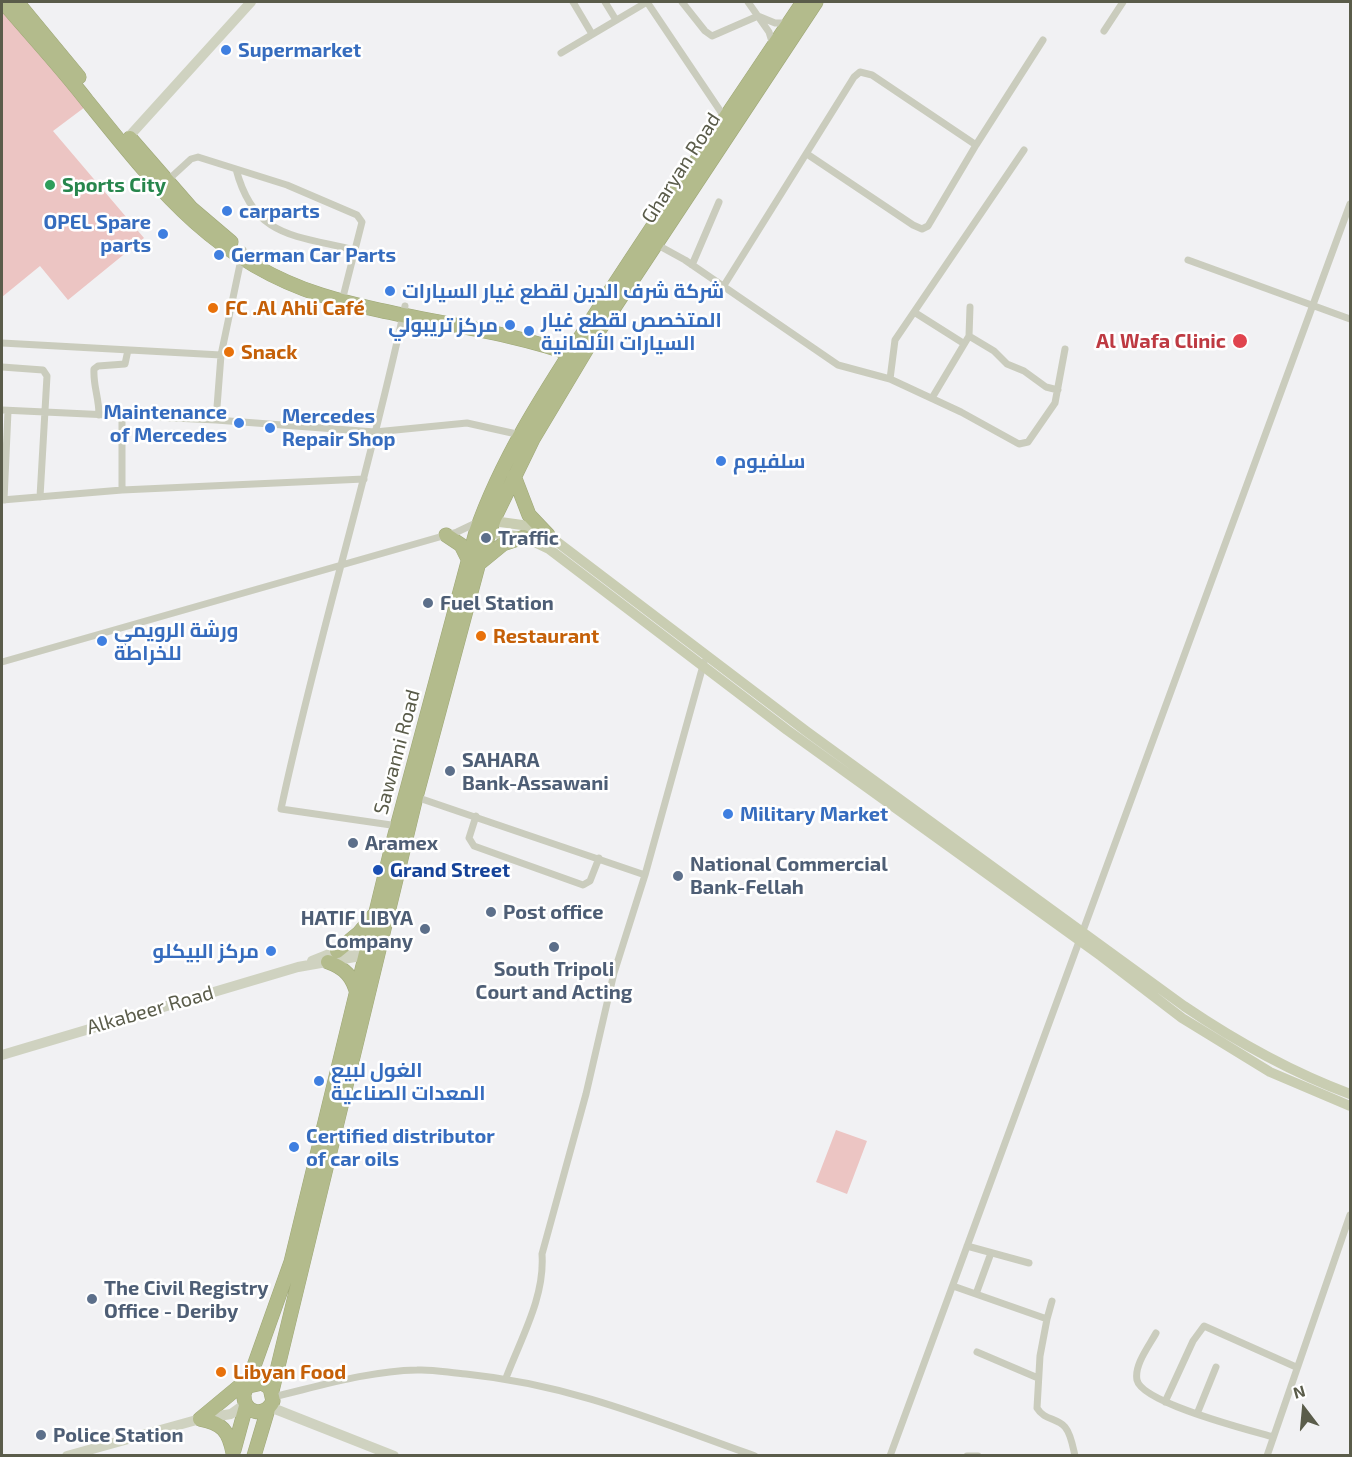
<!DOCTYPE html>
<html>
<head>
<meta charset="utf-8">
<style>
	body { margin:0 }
	#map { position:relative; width:1352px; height:1457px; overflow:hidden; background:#f1f1f3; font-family:"Exo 2",sans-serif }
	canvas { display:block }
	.frame { position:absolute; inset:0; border:3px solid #5a5c4a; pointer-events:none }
	.north { position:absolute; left:1274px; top:1379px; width:60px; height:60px; -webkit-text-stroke:4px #fff; paint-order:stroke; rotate:344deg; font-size:16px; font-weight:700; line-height:24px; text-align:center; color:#5a5c4a }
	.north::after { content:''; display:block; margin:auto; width:21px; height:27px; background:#5a5c4a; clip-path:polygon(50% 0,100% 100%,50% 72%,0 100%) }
</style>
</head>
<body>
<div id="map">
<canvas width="1352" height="1457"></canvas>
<div class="frame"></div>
<div class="north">N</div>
</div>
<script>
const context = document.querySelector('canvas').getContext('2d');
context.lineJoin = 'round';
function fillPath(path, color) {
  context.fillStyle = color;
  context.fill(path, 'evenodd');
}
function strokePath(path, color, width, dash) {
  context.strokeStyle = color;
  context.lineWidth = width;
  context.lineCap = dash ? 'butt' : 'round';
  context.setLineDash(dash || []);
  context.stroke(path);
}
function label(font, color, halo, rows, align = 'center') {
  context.font = font + ' "Exo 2",Cairo,sans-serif';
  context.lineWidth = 5;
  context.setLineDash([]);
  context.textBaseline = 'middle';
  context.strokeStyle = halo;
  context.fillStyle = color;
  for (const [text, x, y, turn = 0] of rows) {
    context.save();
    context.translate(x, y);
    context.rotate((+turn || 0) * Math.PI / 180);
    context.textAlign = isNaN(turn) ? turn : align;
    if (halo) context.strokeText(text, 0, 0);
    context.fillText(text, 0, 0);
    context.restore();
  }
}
fillPath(new Path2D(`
	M2,7L85,107L53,131L144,238L68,300L40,266L2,297Z
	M836,1130L867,1141L847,1194L816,1182Z`), '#ecc5c3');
const highway = new Path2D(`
	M3,2C31,35 61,67 88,102C157,187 212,260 321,295C404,321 494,326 577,356
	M17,2L79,77
	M130,138L191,208L231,242
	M514,476L529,515L548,535
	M446,535L461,545L469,561
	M481,562L503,544L524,537
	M337,951L359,933L374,915
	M328,962C345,968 353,977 357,994
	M249,1386L262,1383L270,1388L273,1401C265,1418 243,1414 244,1394L291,1262L393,842L476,532C504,452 551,383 596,313C664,208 734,105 803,2
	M272,1391L416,797L478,566L494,519L533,439L588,347L816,2
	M200,1419L247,1380
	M200,1419C222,1423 229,1431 233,1453
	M234,1450L246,1406
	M254,1456L268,1409`);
strokePath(highway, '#9ea777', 15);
strokePath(new Path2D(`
	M573,2L592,34
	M605,2L616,20
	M647,2L725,118
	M682,2L705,31L712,36L758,16L775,23H787
	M748,2L769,32L773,45
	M1104,31L1123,2
	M561,53L647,2
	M807,154L913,225L922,229L928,226L976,145L1043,40
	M236,169C254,238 294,235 355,250
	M167,181L191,159L198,157L287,185L357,215L362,222L344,293
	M654,243L685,260L838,365L890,379L961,412L1019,444L1028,442L1055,403L1065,349
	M1188,260L1350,319
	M692,265L719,202
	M723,287L854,77L860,72L872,75L976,145
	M914,312L963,343
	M969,336L994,351L1007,364L1024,371L1046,387L1058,390
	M2,343L221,355
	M2,367L43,370L47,376L40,497
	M890,379L895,340L1024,150
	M932,398L969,336L970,307
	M2,410L216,420L375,432L467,423L521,435
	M99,415C99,397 93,386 94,369L98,366L125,364L128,350
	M122,416V490
	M216,420L221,355L243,250
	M2,500L122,490L364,479
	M4,500L8,411
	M2,662L457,532L478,522
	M416,797L645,875
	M476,816L469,838L474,846L583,885L590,881L599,858
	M398,826L281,809C317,640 369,475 405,306
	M967,1246L1029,1263
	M953,1286L1047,1319L1040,1356L1037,1408C1044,1420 1057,1418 1065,1427C1071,1434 1073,1447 1075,1456
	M976,1294L991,1253
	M1047,1319L1052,1301
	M1156,1333C1149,1346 1134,1365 1137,1380C1142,1403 1249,1430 1273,1437
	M977,1352L1038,1378
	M506,1378C521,1338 545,1297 542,1254L586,1094L614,973L645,875L704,662
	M273,1397C320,1386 368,1371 417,1370C433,1369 450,1373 466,1374C573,1385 656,1421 755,1456
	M1165,1402L1193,1341L1204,1326L1296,1367
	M1197,1414L1216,1367
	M890,1456L1350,204
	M967,1456H978
	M1267,1456L1350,1215`), '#caccbd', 7);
strokePath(new Path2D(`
	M125,141L251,2
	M312,961L337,951L375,944
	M2,1055L298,967L372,954
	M270,1407L394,1456
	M67,1456L200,1419L231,1414L245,1404`), '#cfd2c0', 10);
strokePath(new Path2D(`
	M486,520L522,525L548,535L806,731L1184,1006C1237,1042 1291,1072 1350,1094
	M484,532L524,537L549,549L787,730L1101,956L1182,1018L1270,1072L1350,1106`), '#c9cdb2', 10);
strokePath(highway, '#b3bb8c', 14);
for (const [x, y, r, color] of [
	[226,50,6,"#3f7fe0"],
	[50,185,6,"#2e9e5b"],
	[227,211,6,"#3f7fe0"],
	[163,234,6,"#3f7fe0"],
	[219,255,6,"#3f7fe0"],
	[390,291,6,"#3f7fe0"],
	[213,308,6,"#e8710a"],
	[510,325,6,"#3f7fe0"],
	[529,331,6,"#3f7fe0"],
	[1240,341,8,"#e0444e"],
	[229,352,6,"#e8710a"],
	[239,423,6,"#3f7fe0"],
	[270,428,6,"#3f7fe0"],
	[721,461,6,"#3f7fe0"],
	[486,538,6,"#5c6f8a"],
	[428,603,6,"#5c6f8a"],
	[481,636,6,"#e8710a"],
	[102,641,6,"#3f7fe0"],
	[450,771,6,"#5c6f8a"],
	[728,814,6,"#3f7fe0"],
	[353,843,6,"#5c6f8a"],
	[378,870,6,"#1a4fb4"],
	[678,876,6,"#5c6f8a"],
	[491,912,6,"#5c6f8a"],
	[425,929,6,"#5c6f8a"],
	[554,947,6,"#5c6f8a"],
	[271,951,6,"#3f7fe0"],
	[319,1081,6,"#3f7fe0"],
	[294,1147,6,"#3f7fe0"],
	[92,1299,6,"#5c6f8a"],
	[221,1372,6,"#e8710a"],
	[41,1435,6,"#5c6f8a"]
]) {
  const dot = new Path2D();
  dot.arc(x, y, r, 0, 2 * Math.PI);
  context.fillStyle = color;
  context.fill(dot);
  strokePath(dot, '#fff', 2);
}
label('bold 20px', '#366cbe', '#fff', [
	["Supermarket",238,50],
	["carparts",239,211],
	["OPEL Spare",151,222,"right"],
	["parts",151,245,"right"],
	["German Car Parts",231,255],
	["شركة شرف الدين لقطع غيار السيارات",402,291],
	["المتخصص لقطع غيار",541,320],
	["السيارات الألمانية",541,343],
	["مركز تريبولي",498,325,"right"],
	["Maintenance",227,412,"right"],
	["of Mercedes",227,435,"right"],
	["Mercedes",282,416],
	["Repair Shop",282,439],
	["سلفيوم",733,461],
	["ورشة الرويمي",114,630],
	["للخراطة",114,653],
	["Military Market",740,814],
	["مركز البيكلو",259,951,"right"],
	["الغول لبيع",331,1070],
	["المعدات الصناعية",331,1093],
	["Certified distributor",306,1136],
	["of car oils",306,1159]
], 'left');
label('20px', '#5a5c4a', '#fff', [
	["Gharyan Road",681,168,-57],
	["Sawanni Road",397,752,-75],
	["Alkabeer Road",150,1010,-16]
]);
label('bold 20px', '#27864d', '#fff', [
	["Sports City",62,185]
], 'left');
label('bold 20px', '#c56008', '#fff', [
	["FC .Al Ahli Café",225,308],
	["Snack",241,352],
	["Restaurant",493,636],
	["Libyan Food",233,1372]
], 'left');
label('bold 20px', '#be3a42', '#fff', [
	["Al Wafa Clinic",1226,341]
], 'right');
label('bold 20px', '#4e5e75', '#fff', [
	["Traffic",498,538],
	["Fuel Station",440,603],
	["SAHARA",462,760],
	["Bank-Assawani",462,783],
	["Aramex",365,843],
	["National Commercial",690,864],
	["Bank-Fellah",690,887],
	["Post office",503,912],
	["HATIF LIBYA",413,918,"right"],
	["Company",413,941,"right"],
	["South Tripoli",554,969,"center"],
	["Court and Acting",554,992,"center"],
	["The Civil Registry",104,1288],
	["Office - Deriby",104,1311],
	["Police Station",53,1435]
], 'left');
label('bold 20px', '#164399', '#fff', [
	["Grand Street",390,870]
], 'left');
</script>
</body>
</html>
